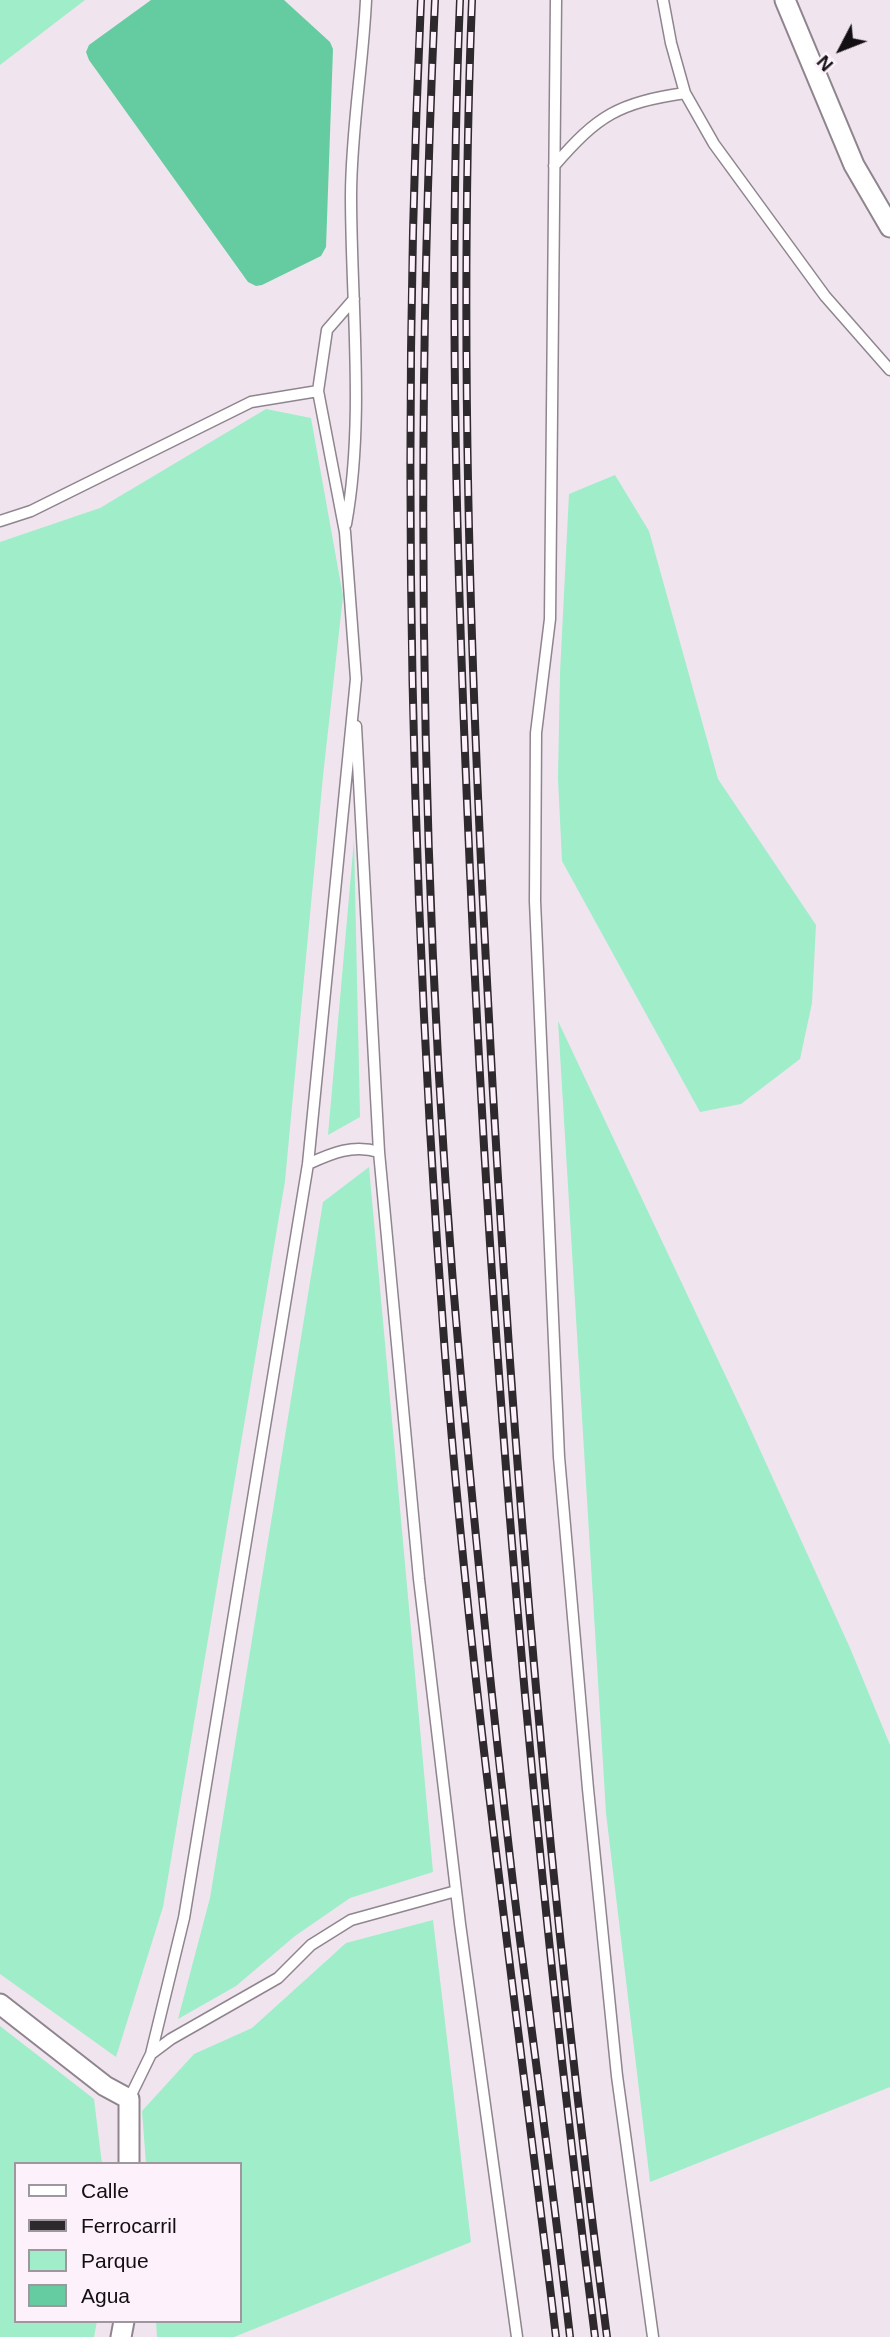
<!DOCTYPE html>
<html>
<head>
<meta charset="utf-8">
<style>
	body { margin:0 }
	#map { position:relative; width:890px; height:2337px; overflow:hidden; background:#f0e5ee; font-family:Arial,sans-serif }
	canvas { display:block }
	.legend { position:absolute; left:14px; top:2162px; width:228px; height:161px; box-sizing:border-box; background:#fdf2fb; border:2px solid #9f979e; margin:0; padding:9px 12px; list-style:none; font-size:21px; color:#130f12 }
	.legend li { display:flex; align-items:center; gap:14px; height:35px }
	.legend b { width:35px; border:2px solid #9f979e }
	.north { position:absolute; left:806px; top:14px; width:70px; height:70px; -webkit-text-stroke:5px #fdf2fb; paint-order:stroke; rotate:228deg; font-size:19px; font-weight:700; line-height:28px; text-align:center; color:#130f12 }
	.north::after { content:''; display:block; margin:auto; width:24px; height:32px; background:#130f12; clip-path:polygon(50% 0,100% 100%,50% 72%,0 100%) }
</style>
</head>
<body>
<div id="map">
<canvas width="890" height="2337"></canvas>
<ul class="legend">
<li><b style="height:9px;background:#fff"></b>Calle</li>
<li><b style="height:9px;background:#2e292d"></b>Ferrocarril</li>
<li><b style="height:19px;background:#9fedc9"></b>Parque</li>
<li><b style="height:19px;background:#64cca0"></b>Agua</li>
</ul>
<div class="north">N</div>
</div>
<script>
const context = document.querySelector('canvas').getContext('2d');
context.lineJoin = 'round';
function fillPath(path, color) {
  context.fillStyle = color;
  context.fill(path, 'evenodd');
}
function strokePath(path, color, width, dash) {
  context.strokeStyle = color;
  context.lineWidth = width;
  context.lineCap = dash ? 'butt' : 'round';
  context.setLineDash(dash || []);
  context.stroke(path);
}
fillPath(new Path2D(`
	M0,0H85L0,65Z
	M266,409L311,418L343,596L323,776L285,1181L163,1907L116,2057L0,1974V542L100,508Z
	M615,475L649,531L718,779L816,925L812,1003L800,1059L741,1104L700,1112L562,861L558,779L560,673L569,494Z
	M354,840L360,1117L328,1135Z
	M558,1021L745,1417L850,1648L890,1745V2087L650,2182L606,1813Z
	M369,1167L433,1872L350,1898L295,1936L236,1986L178,2019L210,1898L323,1202Z
	M433,1920L471,2242L234,2337H157L156,2321H240V2164H146L142,2111L194,2054L252,2028L346,1943Z
	M0,2026L94,2099L102,2164H16V2321H97L94,2337H0Z`), '#9fedc9');
fillPath(new Path2D(`
	M151,0H284L330,42L333,49L326,247L321,256L262,285L256,286L248,282L89,60L86,52L89,45Z`), '#64cca0');
const service = new Path2D(`
	M556,0L550,619L536,733L535,901L559,1457L588,1789L617,2076L653,2337
	M663,0L671,43L685,93L714,144L825,296L890,370
	M554,166C598,115 618,103 685,93
	M318,391L327,330L354,299
	M0,521L31,511L251,402L318,391L345,532L356,679L308,1164L184,1918L151,2054L129,2099
	M346,524C365,420 351,303 351,196C351,131 363,65 366,0
	M356,726L379,1152L419,1579L460,1924L517,2337
	M308,1164C332,1153 353,1144 379,1152
	M151,2054L171,2039L278,1978L311,1945L351,1920L456,1891`);
const minor = new Path2D(`
	M785,0L854,165L890,227
	M0,2004L105,2086L129,2099V2164
	M121,2337L124,2321`);
strokePath(service, '#8f858e', 13);
strokePath(minor, '#8f858e', 23);
strokePath(service, '#fff', 10);
strokePath(minor, '#fff', 19);
const rail = new Path2D(`
	M421,0C400,452 411,903 445,1354C470,1683 517,2010 556,2337
	M435,0C414,463 420,928 462,1389C479,1573 497,1757 520,1940C537,2072 555,2204 570,2337
	M460,0C448,290 457,581 470,871C491,1361 533,1850 595,2337
	M472,0C459,333 470,668 488,1000C511,1447 549,1893 607,2337`);
strokePath(rail, '#2e292d', 8);
strokePath(rail, '#fdf2fb', 5, [16]);
</script>
</body>
</html>
